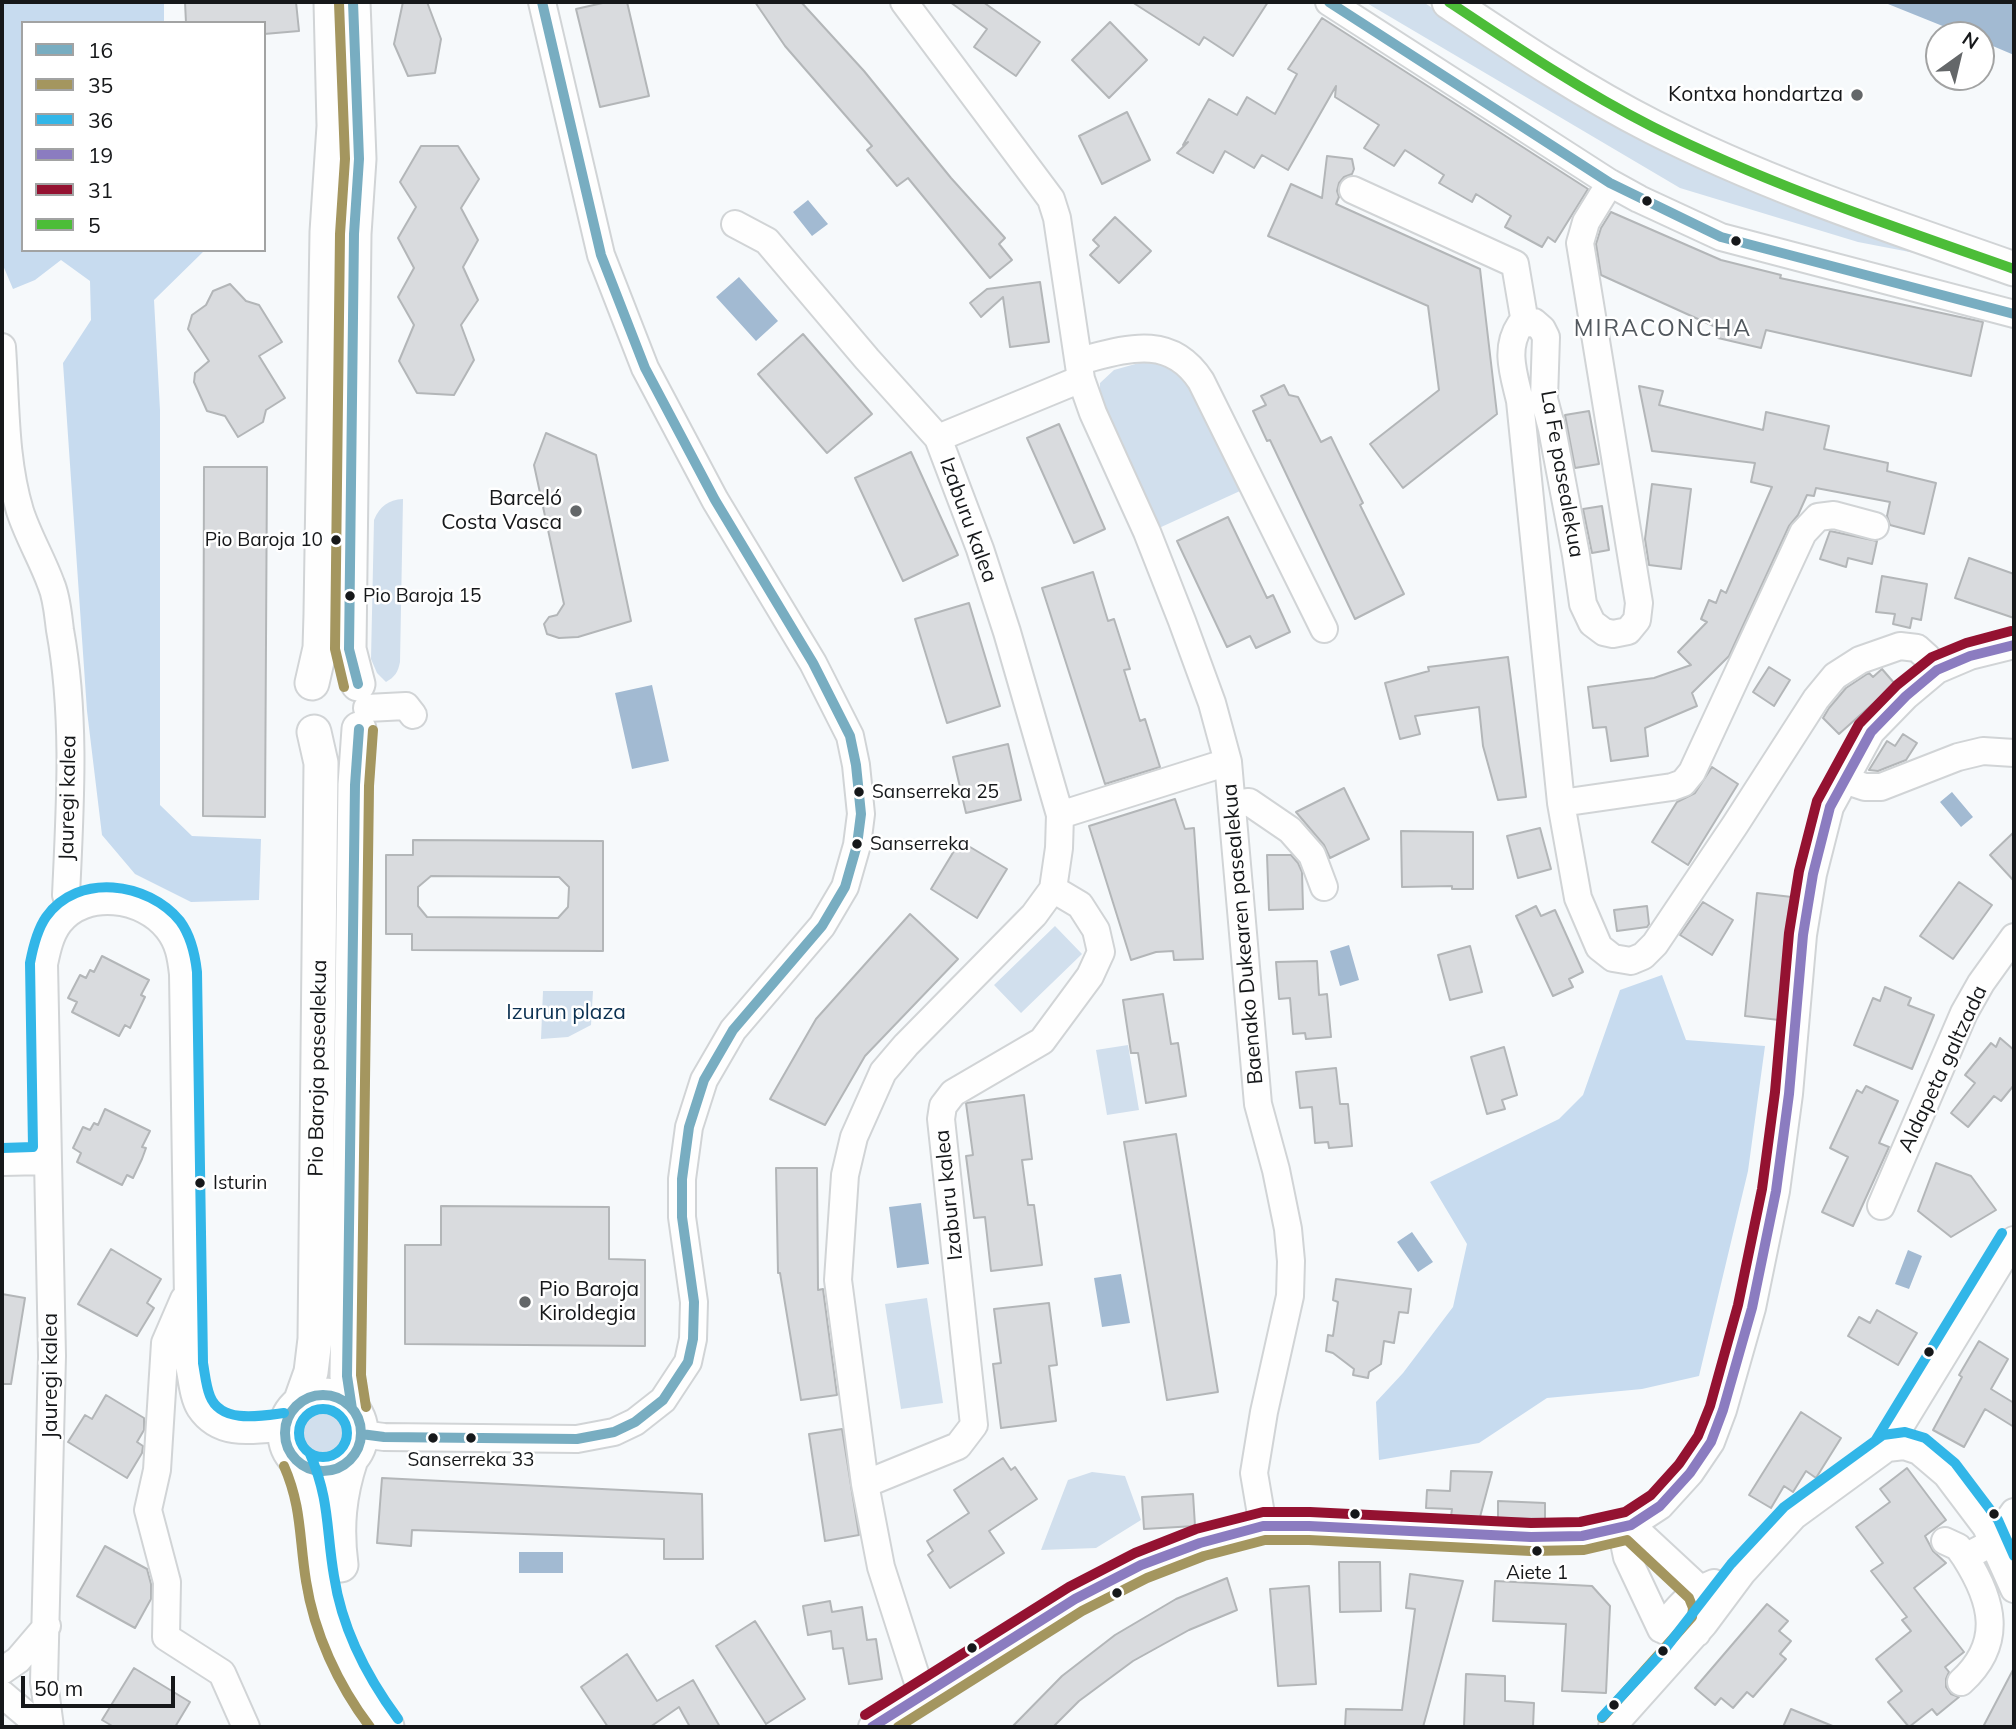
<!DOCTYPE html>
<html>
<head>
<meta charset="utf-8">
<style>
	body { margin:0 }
	#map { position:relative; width:2016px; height:1729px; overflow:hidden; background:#f6f9fb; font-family:Mulish,sans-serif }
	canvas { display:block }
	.frame { position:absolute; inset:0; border:4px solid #16181a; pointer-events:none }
	.legend { position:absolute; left:21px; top:21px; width:245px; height:231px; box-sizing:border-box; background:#fff; border:2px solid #a2a3a3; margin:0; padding:9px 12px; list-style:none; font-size:21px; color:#16181a }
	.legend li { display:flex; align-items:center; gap:14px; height:35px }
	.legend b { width:35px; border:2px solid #a2a3a3 }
	.north { position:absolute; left:1925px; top:21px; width:70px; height:70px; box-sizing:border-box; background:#fff; border:2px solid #a2a3a3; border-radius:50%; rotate:34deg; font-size:19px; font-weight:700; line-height:28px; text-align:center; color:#16181a }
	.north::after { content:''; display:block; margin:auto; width:24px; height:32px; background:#646769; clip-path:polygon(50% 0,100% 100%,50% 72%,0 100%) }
	.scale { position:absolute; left:21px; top:1676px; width:154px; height:32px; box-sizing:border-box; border:4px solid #16181a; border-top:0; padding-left:9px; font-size:21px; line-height:24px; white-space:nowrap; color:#16181a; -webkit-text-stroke:5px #fff; paint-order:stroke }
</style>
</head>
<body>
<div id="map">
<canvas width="2016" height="1729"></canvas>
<div class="frame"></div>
<ul class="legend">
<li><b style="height:9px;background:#78adc1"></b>16</li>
<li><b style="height:9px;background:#a4965f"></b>35</li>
<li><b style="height:9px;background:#32b6e8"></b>36</li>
<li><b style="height:9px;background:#8b7cc0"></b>19</li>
<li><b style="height:9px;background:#941231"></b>31</li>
<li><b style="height:9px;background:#4cbd38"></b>5</li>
</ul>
<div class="north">N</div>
<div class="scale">50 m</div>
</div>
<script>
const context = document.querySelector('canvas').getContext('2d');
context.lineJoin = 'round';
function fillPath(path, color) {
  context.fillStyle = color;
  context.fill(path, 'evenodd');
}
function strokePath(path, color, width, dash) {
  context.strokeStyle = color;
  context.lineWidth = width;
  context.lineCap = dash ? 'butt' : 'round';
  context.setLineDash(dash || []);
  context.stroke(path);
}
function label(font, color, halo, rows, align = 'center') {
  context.font = font + ' Mulish,sans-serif';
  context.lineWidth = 5;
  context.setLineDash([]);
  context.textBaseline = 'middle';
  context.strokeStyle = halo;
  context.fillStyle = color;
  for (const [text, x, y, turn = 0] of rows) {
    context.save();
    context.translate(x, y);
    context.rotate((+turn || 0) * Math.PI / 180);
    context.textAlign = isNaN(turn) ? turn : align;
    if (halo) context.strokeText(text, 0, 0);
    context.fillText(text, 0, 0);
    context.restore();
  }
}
fillPath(new Path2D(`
	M1365,2H1423L1453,21L1744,182L1920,254L1858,242L1680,188Z
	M1146,361L1171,368L1183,377L1240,491L1159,528L1100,396V383L1114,370Z
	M403,499L400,662C398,672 395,677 386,682L377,673L371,659L374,520C380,506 388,500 403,499Z
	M1055,926L1082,954L1021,1013L994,985Z
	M543,991H593L591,1025L568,1037L541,1039Z
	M1128,1045L1139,1110L1107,1115L1096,1050Z
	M927,1298L943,1403L901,1409L885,1304Z
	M300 1432a24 24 0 1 1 48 0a24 24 0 1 1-48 0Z
	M1092,1472L1125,1476L1141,1520L1096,1548L1041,1550L1068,1480Z`), '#d1dfed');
fillPath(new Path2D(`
	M2,2H164V23H23V250H205L154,300L160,410V805L192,836L261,839L259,900L191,902L135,874L102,835L87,711L63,363L91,320L90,281L61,260L35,280L13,289L2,263Z
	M1662,975L1686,1040L1765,1046L1748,1171L1699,1376L1642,1389L1547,1398L1479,1443L1379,1460L1376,1402L1403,1373L1453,1307L1467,1244L1430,1182L1559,1119L1583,1095L1620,990Z`), '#c7dbef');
fillPath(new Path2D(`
	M1883,2H2014V55L1981,41V35H1965Z
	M808,200L828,224L812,236L793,212Z
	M739,277L778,321L756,341L716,297Z
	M652,685L669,761L632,769L615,693Z
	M1952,792L1973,817L1961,827L1940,802Z
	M1349,945L1359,980L1340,986L1330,951Z
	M921,1203L929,1264L897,1268L889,1207Z
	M1412,1232L1433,1262L1418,1272L1397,1242Z
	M1908,1250L1922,1256L1909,1289L1895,1284Z
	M1121,1274L1130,1323L1102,1327L1094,1278Z
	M519,1552H563V1573H519Z`), '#a2bad2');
const building = new Path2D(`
	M185,2H296L299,31L264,34V23H186Z
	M403,2H427L441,39L435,73L408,76L394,44Z
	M607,2H627L649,96L600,107L576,9Z
	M755,2H801L864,71L951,178L1005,238L999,244L1012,260L990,278L908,178L897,186L867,150L872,146L785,46Z
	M950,2H983L1040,42L1016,76L974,47L987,29Z
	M1132,2H1268L1233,56L1204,37L1199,45Z
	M1322,18L1588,189L1555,242L1548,237L1542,247L1505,227L1511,216L1476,194L1472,202L1439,183L1444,175L1405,150L1394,166L1364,148L1379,125L1335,97L1336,86L1288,170L1262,155L1254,168L1225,151L1213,173L1177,153L1188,142L1183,145L1209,99L1237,115L1247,97L1275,114L1297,74L1288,69Z
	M1110,22L1147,60L1109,98L1072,60Z
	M1127,112L1150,160L1102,184L1079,136Z
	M421,146H458L479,179L461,208L478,240L463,267L478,300L461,325L474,360L454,395L417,393L399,361L414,325L398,297L414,268L398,238L416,207L400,182Z
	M1327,156L1352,159L1354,169L1352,174L1344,177L1339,183L1337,191L1339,197L1336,204L1480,269L1497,414L1403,488L1370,444L1439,390L1428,306L1268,236L1291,184L1322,198Z
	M1611,212L1721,260L1781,275L1780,278L1983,322L1971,376L1766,330L1761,348L1718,338L1720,329L1601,275L1596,244L1601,228Z
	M1115,217L1151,251L1119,283L1090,255L1099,246L1093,240Z
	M1040,282L1049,342L1010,347L1003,297L981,317L970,303L987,289Z
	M230,284L246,301L259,305L282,342L259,356L285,398L266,410L263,422L238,437L225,416L207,411L194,382L195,373L209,361L188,329L192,315L206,305L213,291Z
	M803,334L872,414L827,453L758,374Z
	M1284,385L1289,395L1298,397L1321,442L1331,437L1363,503L1360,505L1404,594L1355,619L1270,440L1267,441L1253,411L1266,405L1261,396Z
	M1639,386L1663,391L1659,405L1763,430L1766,412L1829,426L1824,449L1888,463L1887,471L1936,483L1924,534L1890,525L1887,516L1890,502L1816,488L1814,496L1807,495L1798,515L1789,526L1729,656L1692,693L1697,706L1645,728L1648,756L1611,761L1606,727L1593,728L1588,687L1654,678L1691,665L1678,652L1707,622L1701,619L1709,600L1716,603L1721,590L1726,593L1772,487L1751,482L1755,463L1652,451Z
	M1589,411L1599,464L1575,468L1565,415Z
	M1059,424L1105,529L1074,543L1027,438Z
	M546,433L596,455L631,621L578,637L559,638L547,634L544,624L549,617L557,615L564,604L534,465Z
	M911,452L958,555L903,581L855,478Z
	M204,467H267L265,817L203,816Z
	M1652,484L1691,489L1681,569L1649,565L1645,539Z
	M1602,506L1609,550L1592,553L1583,509Z
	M1228,517L1267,598L1273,595L1290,632L1256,648L1250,636L1227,647L1177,541Z
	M1830,531L1877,541L1872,564L1848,558L1846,567L1820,559Z
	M1969,558L2014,574V618L1955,598Z
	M1093,572L1108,621L1114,619L1130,669L1124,670L1140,721L1145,719L1160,767L1105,784L1042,588Z
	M1882,576L1927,584L1921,620L1912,618L1910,628L1893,624L1895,614L1876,612Z
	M969,603L1000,706L947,723L915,619Z
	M1508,657L1526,797L1498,800L1483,746L1479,707L1415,716L1420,734L1400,739L1385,683L1429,671L1428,667Z
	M1769,667L1790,680L1774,706L1753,692Z
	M1882,669L1895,684L1839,734L1823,718L1829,708L1846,688L1867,674L1869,673L1873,677Z
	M1903,734L1917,743L1906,760L1878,771L1869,770L1887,741L1895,746Z
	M1008,744L1021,800L966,813L953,757Z
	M1712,767L1738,784L1688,865L1652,842L1677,802L1695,793Z
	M1344,788L1369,839L1330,858L1324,845L1296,812Z
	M1175,799L1185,829L1194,828L1203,959L1174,960L1173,951L1156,952L1131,960L1089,826Z
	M1540,828L1551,869L1518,878L1507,836Z
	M1401,831L1473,832V889H1452V886L1402,887Z
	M2014,832V881L1990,855Z
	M413,840L603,841V951L412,950V934H386V855H413ZM431,876L559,877L569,887L568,907L558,918L427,917L418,906V887Z
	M960,841L1007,869L977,918L931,889Z
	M1267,855H1291L1298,863L1302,872L1303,909L1269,910Z
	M1959,882L1992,905L1953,959L1920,936Z
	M1757,893L1792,897L1779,1020L1745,1016Z
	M1703,902L1733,920L1712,955L1680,935Z
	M1536,906L1541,916L1555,910L1583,972L1569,979L1573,987L1553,996L1516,916Z
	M1647,906L1649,924L1647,927L1617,931L1614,910Z
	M910,914L958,959L865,1056L825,1125L770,1099L816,1019Z
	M1470,946L1482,992L1450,1000L1438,955Z
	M102,956L149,980L141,995L145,997L130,1028L125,1025L119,1036L72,1012L77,1002L68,998L80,975L86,978L90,970L94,972Z
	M1317,961L1319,995L1327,994L1331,1037L1306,1039L1305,1033L1293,1034L1290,998L1279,999L1276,962Z
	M1885,987L1911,998L1908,1005L1934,1015L1912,1069L1854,1045L1873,998L1880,1001Z
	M1163,994L1171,1044L1178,1043L1186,1096L1146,1103L1138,1053H1131L1123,1000Z
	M2000,1038L2014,1050V1085L2001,1101L1994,1096L1968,1127L1951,1113L1975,1083L1965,1075L1991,1043L1996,1047Z
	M1504,1047L1517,1095L1502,1100L1505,1109L1487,1114L1471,1057Z
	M1336,1068L1340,1104H1348L1352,1146L1329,1148L1328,1142L1315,1143L1312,1107L1300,1108L1296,1072Z
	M1866,1086L1898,1101L1879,1143L1889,1147L1853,1226L1822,1212L1848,1157L1830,1148L1857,1090L1862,1093Z
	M1024,1095L1032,1159L1022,1160L1028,1205H1034L1042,1265L991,1271L985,1217L974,1218L966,1156L973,1155L966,1103Z
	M105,1109L150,1131L142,1147L146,1148L142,1159L133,1178L127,1175L122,1185L77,1162L81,1153L73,1148L83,1127L90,1130L94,1123L98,1125Z
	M1176,1134L1218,1392L1167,1400L1124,1142Z
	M1936,1163L1971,1176L1996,1210L1951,1237L1918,1211Z
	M776,1168H817L818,1290L823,1289L837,1395L801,1400L780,1273H778Z
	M441,1206L609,1207V1259L645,1260V1346L405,1344V1245H441Z
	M111,1249L161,1279L147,1303L154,1308L137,1336L78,1304Z
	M1336,1279L1411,1289L1408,1313L1399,1312L1394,1343L1384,1341L1381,1364L1369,1372L1368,1378L1353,1375L1354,1369L1333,1353L1326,1351L1328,1335L1333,1336L1338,1302L1333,1300Z
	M2,1294L25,1298L11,1384H2Z
	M1049,1303L1057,1365L1049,1366L1056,1421L1001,1428L993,1364L1001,1363L994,1309Z
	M1877,1310L1917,1333L1898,1365L1848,1336L1859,1317L1870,1323Z
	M1979,1341L2008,1359L1991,1389L2014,1403V1427L1985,1409L1964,1447L1933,1430L1962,1377L1959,1375Z
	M106,1395L144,1418V1430L137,1442L143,1446L142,1453L127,1478L68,1442L85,1415L92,1419Z
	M1801,1412L1841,1438L1816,1478L1806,1471L1793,1492L1784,1486L1771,1508L1749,1495Z
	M842,1429L859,1535L825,1541L809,1434Z
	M1003,1458L1011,1470L1015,1467L1037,1499L989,1531L1004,1553L950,1588L928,1555L933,1551L927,1541L969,1513L954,1490Z
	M1907,1468L1946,1520L1925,1536L1933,1551L1946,1563L1914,1588L1964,1652L1945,1667L1949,1672L1946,1679V1687L1951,1694L1959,1697L1937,1715L1932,1709L1909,1727L1888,1702L1902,1691L1876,1659L1911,1631L1902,1620L1907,1617L1871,1571L1883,1563L1856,1527L1890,1502L1880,1489Z
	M1451,1471L1492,1472L1480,1517L1451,1516L1452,1509L1426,1508L1427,1490L1450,1491Z
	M382,1478L702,1494L703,1559H664V1539L412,1530L411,1546L377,1543Z
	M1193,1494L1195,1526L1144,1529L1142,1497Z
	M1498,1501L1545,1503V1519L1498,1518Z
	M105,1546L147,1569L151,1584V1599L135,1628L77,1596Z
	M1339,1562H1380L1381,1611L1340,1612Z
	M1410,1574L1463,1581L1423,1727H1345L1346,1709L1402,1710L1415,1609L1406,1608Z
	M1227,1578L1237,1610L1189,1630L1133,1661L1079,1701L1053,1727H1012L1062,1676L1115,1635L1176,1599Z
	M1495,1581L1592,1586L1610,1606L1606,1693L1562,1691L1566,1624L1493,1621Z
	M1309,1586L1316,1684L1278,1686L1270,1589Z
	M830,1601L832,1612L862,1607L867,1640L876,1639L882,1679L849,1684L843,1648L833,1649L831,1631L808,1635L803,1606Z
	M1767,1604L1788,1621L1779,1631L1791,1641L1780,1654L1786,1659L1753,1697L1747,1692L1733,1708L1721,1698L1715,1705L1695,1688Z
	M755,1621L805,1699L766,1724L716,1646Z
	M627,1654L657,1701L693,1680L720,1727H690L679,1707L650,1727H608L581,1687Z
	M134,1668L190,1702L175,1727H114L102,1720Z
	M2014,1668V1727H1983Z
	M1466,1674L1505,1676V1701L1534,1703L1533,1727H1464Z
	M1791,1709L1835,1727H1783Z`);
fillPath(building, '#d9dbde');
strokePath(building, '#b3b6b8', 2);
const minor = new Path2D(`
	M904,2L1051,199L1057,218L1081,379L1093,413L1147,532L1182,621L1212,703L1228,762L1258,1104L1276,1170L1288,1229L1291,1261L1290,1296L1264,1412L1254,1473L1263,1526
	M1329,2L1610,183L1639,199L1721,237L2014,314
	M1610,183L1586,222L1580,243L1639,603L1637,620L1628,631L1613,634L1604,632L1592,623L1583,604L1576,555L1552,429L1544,399L1546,337L1542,329L1534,322L1520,325C1504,349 1514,375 1520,401L1561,803L1578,898L1599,947L1613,958L1631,961L1643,956L1655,944L1735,825L1816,699L1835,676L1860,660L1900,646L1917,648L1927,657L1937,670
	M1353,190L1515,264L1525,323
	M735,224L767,241L867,359L938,438L980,549L1007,632L1060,815L1059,848L1053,889L1034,915L906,1045L883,1072L854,1137L845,1175L838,1280L865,1484L881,1567L922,1695
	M2,347C6,402 4,458 20,511C28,536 42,559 51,584C57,598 58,615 60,630C76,717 70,808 66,895L71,911
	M1079,361C1126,349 1170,333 1201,381L1324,629
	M938,438L1081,379
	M367,708L406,706L413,715
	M1844,780L1865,787H1881L1958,757L1983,751L2014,753
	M1561,803L1672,787L1683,783L1692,772L1803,533L1818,517L1834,515L1875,526
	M1233,804L1249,802L1290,830L1312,855L1324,887
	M1060,815L1228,762
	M2,1162L47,1161
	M1881,1206L1964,1013L1981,983L2014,937
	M184,1299L165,1343L157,1470L148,1510L167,1582L166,1637L222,1673L246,1727
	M361,1434L384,1437L577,1439L614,1432L635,1422L663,1400L688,1362L693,1339L694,1302L682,1217V1179L689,1127L704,1080L733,1030L822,926L845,887L857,845L861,814L856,765L850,736L813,663L715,500L645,368L601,255L542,2
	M1887,1448L2014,1240
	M865,1484L958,1446L974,1425L941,1119L943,1106L953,1093L1042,1041L1090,976L1101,952L1096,930L1080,905L1053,889
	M1621,1528L1627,1557L1661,1629L1674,1635L1687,1636L1697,1633
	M1945,1541L1958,1547L1965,1557L1992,1543L2014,1512
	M1704,1624L1742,1573L1794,1516L1887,1448L1904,1446L1919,1451L1946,1474L1986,1527L2014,1589
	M1661,1629C1676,1609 1690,1592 1714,1583
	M2,1671L18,1660L47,1626
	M1961,1682C2004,1643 1993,1601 1965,1557
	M2,1694L41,1727
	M50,1727L44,1682L52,1356L44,964C47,950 50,935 59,923C85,889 144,897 168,929C179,943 181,957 183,974L189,1365C192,1378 193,1397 200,1408C220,1438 255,1430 286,1427
	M872,1727L1075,1599L1141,1565L1200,1543L1263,1526H1309L1531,1537L1582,1536L1631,1525L1660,1506L1690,1473L1711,1442L1723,1410L1752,1308L1776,1191L1789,1094L1803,935L1813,874L1830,807L1871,732L1906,696L1937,670L1970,656L2014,645
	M1612,1727L1704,1624C1709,1610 1708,1602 1700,1589L1631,1525`);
const major = new Path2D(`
	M353,2L359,159L354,234L349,649L358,684
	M1449,2C1515,46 1582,91 1653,127C1769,186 1892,226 2014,269
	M312,683L320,648L321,614L327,232L334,126L331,2
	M285 1433a38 38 0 1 1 76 0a38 38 0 1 1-76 0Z
	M300,1403L311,1372L315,1339L321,763L314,732
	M352,1409L347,1376L355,785L359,729
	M297,1460C304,1476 311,1493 313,1511C317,1536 316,1562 321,1586C332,1638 355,1686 387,1727
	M341,1565C336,1527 339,1495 351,1459`);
strokePath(minor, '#d1d4d6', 30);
strokePath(major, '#d1d4d6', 37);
strokePath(minor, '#fefefe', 26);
strokePath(major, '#fefefe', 33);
strokePath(new Path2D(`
	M353,2L359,159L354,234L349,649L358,684
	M1329,2L1610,183L1721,237L2014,314
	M285 1433a38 38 0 1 1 76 0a38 38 0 1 1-76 0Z
	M352,1409L347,1376L355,785L359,729
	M361,1434L384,1437L577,1439L614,1432L635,1422L663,1400L688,1362L693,1339L694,1302L682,1217V1179L689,1127L704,1080L733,1030L822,926L845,887L857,845L861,814L856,765L850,736L813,663L715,500L645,368L601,255L542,2`), '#78adc1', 10);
strokePath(new Path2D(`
	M339,3L345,159L340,234L335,649L344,687
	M366,1407L361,1375L369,786L373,730
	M284,1466C302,1507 299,1538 306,1581C314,1633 338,1685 370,1727
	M898,1727L1082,1611L1147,1578L1204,1556L1265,1540H1309L1531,1551L1584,1550L1627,1540L1689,1598L1693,1608L1692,1617L1602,1718`), '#a4965f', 10);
strokePath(new Path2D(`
	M2,1148L33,1147L30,963C33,947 37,930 46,917C78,872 148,882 180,921C191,936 195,954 197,972L203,1363C205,1374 206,1386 210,1396C221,1424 261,1416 284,1413
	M299 1433a24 24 0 1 1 48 0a24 24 0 1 1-48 0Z
	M1875,1441L2002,1233
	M310,1454C330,1500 326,1530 334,1576C342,1629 367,1677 398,1719
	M1602,1717L1665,1649L1731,1564L1784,1507L1883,1435L1905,1432L1925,1438L1955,1463L1998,1520L2014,1556`), '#32b6e8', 10);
strokePath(new Path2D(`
	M872,1727L1075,1599L1141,1565L1200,1543L1263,1526H1309L1531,1537L1582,1536L1631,1525L1660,1506L1690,1473L1711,1442L1723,1410L1752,1308L1776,1191L1789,1094L1803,935L1813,874L1830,807L1871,732L1906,696L1937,670L1970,656L2014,645`), '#8b7cc0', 10);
strokePath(new Path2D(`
	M865,1715L1069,1587L1135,1553L1196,1529L1263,1512H1310L1531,1523L1580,1522L1625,1512L1651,1495L1679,1464L1698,1436L1710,1406L1738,1305L1762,1189L1775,1092L1789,933L1799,871L1817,801L1859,724L1897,685L1932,657L1966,643L2011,631`), '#941231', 10);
strokePath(new Path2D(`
	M1449,2C1515,46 1582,91 1653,127C1769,185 1892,226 2014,269`), '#4cbd38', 10);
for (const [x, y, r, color] of [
	[1857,95,7,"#646769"],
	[1647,201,6,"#16181a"],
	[1736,241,6,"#16181a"],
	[576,511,7,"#646769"],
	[336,540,6,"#16181a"],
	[350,596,6,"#16181a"],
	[859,792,6,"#16181a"],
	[857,844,6,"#16181a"],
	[200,1183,6,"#16181a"],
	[525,1302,7,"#646769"],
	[1929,1352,6,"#16181a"],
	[433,1438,6,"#16181a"],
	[471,1438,6,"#16181a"],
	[1355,1514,6,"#16181a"],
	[1994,1514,6,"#16181a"],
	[1537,1551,6,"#16181a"],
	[1117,1593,6,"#16181a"],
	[972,1648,6,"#16181a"],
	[1663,1651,6,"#16181a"],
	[1614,1705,6,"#16181a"]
]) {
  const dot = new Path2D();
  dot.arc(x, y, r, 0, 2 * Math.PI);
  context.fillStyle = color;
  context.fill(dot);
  strokePath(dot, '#fff', 2.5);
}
label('19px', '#16181a', '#fff', [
	["Pio Baroja 10",323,540,"right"],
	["Pio Baroja 15",363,596],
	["Sanserreka 25",872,792],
	["Sanserreka",870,844],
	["Isturin",213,1183],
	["Sanserreka 33",471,1460,"center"],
	["Aiete 1",1537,1573,"center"]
], 'left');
label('21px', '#16181a', '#fff', [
	["Kontxa hondartza",1843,95],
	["Barceló",562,499],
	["Costa Vasca",562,523],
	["Pio Baroja",539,1290,"left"],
	["Kiroldegia",539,1314,"left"]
], 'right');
label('21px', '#16181a', '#fff', [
	["La Fe pasealekua",1562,474,80],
	["Izaburu kalea",968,520,70],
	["Jauregi kalea",68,798,-89],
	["Baenako Dukearen pasealekua",1243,934,-95],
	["Pio Baroja pasealekua",318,1068,-89],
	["Aldapeta galtzada",1943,1069,-65],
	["Izaburu kalea",949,1195,-96],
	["Jauregi kalea",51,1376,-90]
]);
label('21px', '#0a3051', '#fff', [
	["Izurun plaza",566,1013]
]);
context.letterSpacing = '2px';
label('23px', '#52585e', '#fff', [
	["MIRACONCHA",1663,329]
]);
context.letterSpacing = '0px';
</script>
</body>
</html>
